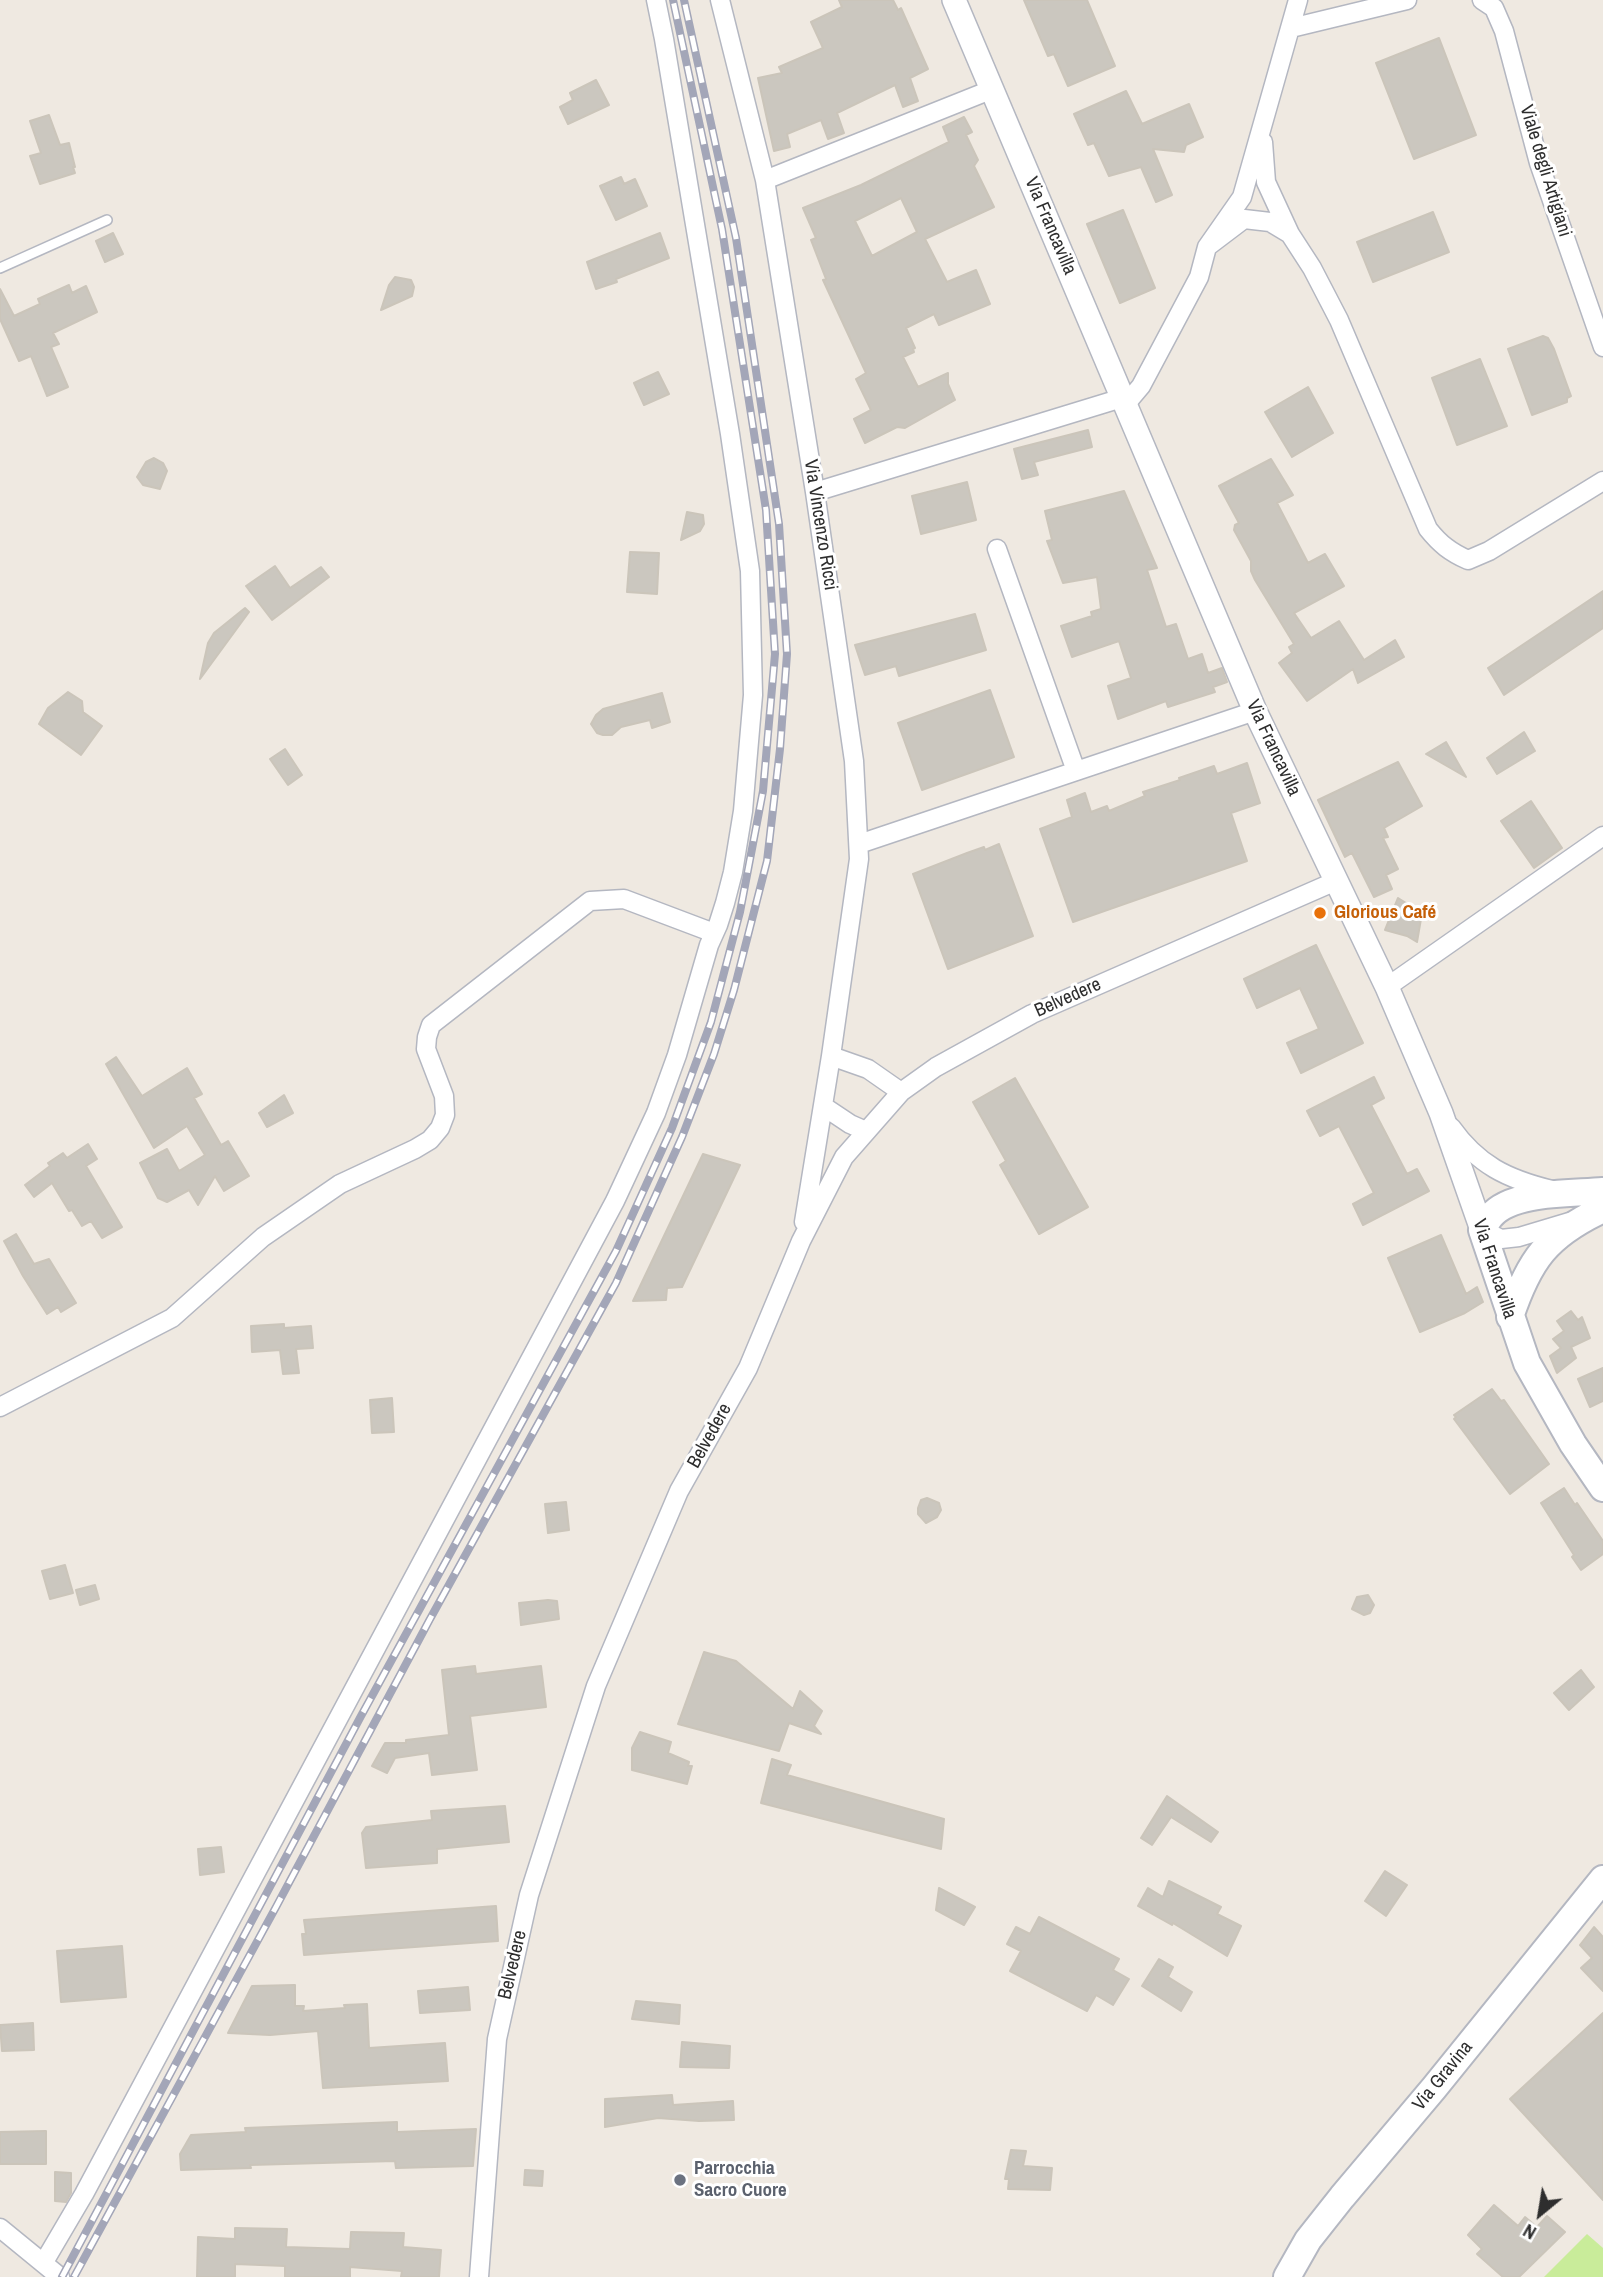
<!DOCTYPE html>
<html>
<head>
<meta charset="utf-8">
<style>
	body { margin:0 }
	#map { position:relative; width:1603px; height:2277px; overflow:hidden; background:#efe9e1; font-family:"Archivo Narrow",sans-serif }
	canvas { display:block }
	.north { position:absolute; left:1505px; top:2179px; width:70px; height:70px; -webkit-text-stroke:5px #fff; paint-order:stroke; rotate:210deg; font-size:19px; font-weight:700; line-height:28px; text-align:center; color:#2e2e2e }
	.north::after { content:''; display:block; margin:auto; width:24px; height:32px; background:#2e2e2e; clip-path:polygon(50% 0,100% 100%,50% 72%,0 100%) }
</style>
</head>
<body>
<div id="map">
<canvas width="1603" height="2277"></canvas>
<div class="north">N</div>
</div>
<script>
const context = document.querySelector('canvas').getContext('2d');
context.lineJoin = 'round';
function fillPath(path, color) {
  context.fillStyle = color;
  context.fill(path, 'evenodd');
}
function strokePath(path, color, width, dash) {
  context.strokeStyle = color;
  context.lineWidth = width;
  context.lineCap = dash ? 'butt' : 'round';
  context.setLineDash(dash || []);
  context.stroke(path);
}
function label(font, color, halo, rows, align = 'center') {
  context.font = font + ' "Archivo Narrow",sans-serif';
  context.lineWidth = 6;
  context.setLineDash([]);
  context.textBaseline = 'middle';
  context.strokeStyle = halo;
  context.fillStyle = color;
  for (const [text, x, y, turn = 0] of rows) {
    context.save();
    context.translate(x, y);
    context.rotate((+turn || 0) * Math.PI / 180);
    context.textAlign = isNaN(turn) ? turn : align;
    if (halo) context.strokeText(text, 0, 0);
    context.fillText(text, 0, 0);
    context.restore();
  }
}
fillPath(new Path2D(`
	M1587,2234L1603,2248V2277H1544Z`), '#c9ec9a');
const building = new Path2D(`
	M839,0H893L898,10L901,8L928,69L910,78L918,101L903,107L895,85L837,113L844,133L828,139L821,120L787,134L790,147L774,151L758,78L782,73L779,67L823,48L811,22L842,7Z
	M1024,0H1087L1115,66L1068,86L1054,54L1048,56Z
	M1439,38L1476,135L1414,159L1376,63Z
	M596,80L609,105L568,124L560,107L573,100L570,93Z
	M1126,91L1142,124L1189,104L1203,137L1186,145L1184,152L1153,149L1172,195L1156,202L1141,167L1109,176L1094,143L1088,145L1074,114Z
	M49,115L60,145L69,143L75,167H73L75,173L40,184L30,156L41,153L30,121Z
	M964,117L972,132L966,135L978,160L974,166L994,207L925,239L947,282L976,270L990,304L939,325L934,314L906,328L915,348L913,349L914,352L903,357L918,387L948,373V384L955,400L905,428L897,427L865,443L854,419L871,410L856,379L866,373L823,280L826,279L811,240L816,238L803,208L861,185L949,142L943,127ZM901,198L917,232L872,256L855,221Z
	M621,177L624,184L635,179L647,206L616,220L600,186Z
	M1123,210L1155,288L1120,303L1087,224Z
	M1433,212L1449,252L1373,282L1357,242Z
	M113,233L123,254L105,262L96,241Z
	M660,233L669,258L616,279L617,282L596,289L587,262Z
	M395,277L411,280L414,287L412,296L381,310L389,285Z
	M69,285L72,293L86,286L97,312L53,333L59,344L51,347L68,387L47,396L31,356L19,361L0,319V289L14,316L40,304L38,299Z
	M1543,336L1548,338L1554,349L1571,396L1567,398V402L1532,415L1508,349Z
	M1480,359L1507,426L1457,445L1432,378Z
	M658,372L669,394L644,405L634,383Z
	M1308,387L1333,433L1292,457L1265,412Z
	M1088,430L1092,447L1034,462L1038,475L1022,479L1014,449Z
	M154,458L163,463L167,471L160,489L143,485L137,477L146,462Z
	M1271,459L1293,495L1277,503L1308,563L1325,554L1344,586L1294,613L1311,638L1339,621L1364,660L1395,640L1404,657L1358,683L1353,669L1307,701L1279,663L1292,653L1289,647L1294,644L1255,580L1251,571V561L1234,530L1235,525L1239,523L1219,486Z
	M967,482L976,520L921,534L912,496Z
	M1124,491L1157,568L1147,570L1166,627L1176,624L1188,659L1202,654L1208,673L1222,668L1227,682L1213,687L1215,692L1168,707L1166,701L1118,719L1108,686L1131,678L1119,641L1072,657L1061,626L1092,616L1091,612L1101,609L1097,577L1063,583L1047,541L1052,540L1045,511Z
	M687,512L703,515L704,524L700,531L681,540Z
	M630,552L659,553L657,594L627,592Z
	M275,566L290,588L321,567L329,577L272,620L246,586Z
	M1603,591V628L1504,695L1488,668Z
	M245,608L249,612L200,679L208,643L214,633Z
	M975,614L986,650L899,676L896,666L865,675L855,645Z
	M990,690L1014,757L922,790L898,723Z
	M68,692L82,701L83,712L102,726L81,755L39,724L48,708Z
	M662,693L670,722L652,728L650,720L621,727L612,735H603L597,733L591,724L596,715L603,709Z
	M1524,732L1535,751L1497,774L1487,758Z
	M1446,742L1466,777L1426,754Z
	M285,749L302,775L288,785L270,759Z
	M1398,762L1422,806L1384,828L1388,837L1383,838L1398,869L1386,875L1392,889L1374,897L1352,853L1345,857L1318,800Z
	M1247,763L1260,803L1231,813L1247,861L1073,922L1040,829L1072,817L1067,800L1085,793L1091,812L1107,806L1109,811L1145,796L1143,792L1180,780L1179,778L1214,766L1217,774Z
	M1531,801L1562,848L1534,868L1501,821Z
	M999,844L1033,936L948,969L913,874L967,853L984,847L985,850Z
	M1398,898L1422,913L1417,942L1407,936L1385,930Z
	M1316,945L1363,1043L1301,1073L1287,1043L1319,1029L1300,988L1257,1008L1244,979Z
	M116,1057L142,1096L187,1068L202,1094L194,1098L221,1145L228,1141L249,1176L224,1191L215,1176L198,1205L189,1190L167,1202L158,1198L140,1163L167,1149L179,1171L205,1155L187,1126L154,1148L106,1064Z
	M1374,1077L1384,1098L1371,1105L1407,1174L1417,1169L1429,1191L1363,1225L1353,1204L1374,1193L1339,1126L1320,1136L1307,1111Z
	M1015,1078L1088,1207L1039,1234L1000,1165L1006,1161L973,1102Z
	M284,1095L293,1113L267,1127L259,1113Z
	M88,1144L97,1159L86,1166L122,1227L102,1238L91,1221L82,1226L72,1210L69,1211L52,1183L34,1197L25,1185L50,1166L48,1163L63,1153L67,1158Z
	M703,1154L740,1165L682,1287L667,1288L666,1300L633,1301Z
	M16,1234L34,1264L49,1259L76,1303L61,1312L58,1307L47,1314L23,1276L4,1241Z
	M1441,1235L1466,1294L1477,1287L1483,1302L1465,1313L1420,1332L1388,1258Z
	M1571,1311L1578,1320L1582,1317L1590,1338L1571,1347L1576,1358L1557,1373L1550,1356L1561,1348L1553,1339L1564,1331L1557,1321Z
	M284,1324V1328L311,1326L313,1348L296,1349L299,1373L283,1374L280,1350L252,1352L251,1326Z
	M1603,1368V1401L1590,1407L1578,1379Z
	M1492,1389L1501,1401L1504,1400L1549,1464L1510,1494L1454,1419L1456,1417L1454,1415Z
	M392,1398L394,1432L372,1433L370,1400Z
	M1564,1488L1575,1505L1577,1503L1603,1541V1554L1581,1570L1572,1557L1574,1555L1541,1503Z
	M927,1498L939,1503L941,1510L937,1517L926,1523L918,1514V1508L921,1500Z
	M566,1502L569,1530L548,1533L545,1504Z
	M65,1565L73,1593L50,1599L42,1571Z
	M95,1585L99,1599L80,1605L76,1590Z
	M1368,1595L1374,1605L1370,1613L1364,1615L1352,1609L1357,1597Z
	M548,1600L557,1601L559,1619L521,1625L519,1603Z
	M704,1652L736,1661L793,1709L800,1691L822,1711L814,1726L821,1734L789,1723L779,1751L678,1724Z
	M475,1666L476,1674L541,1666L546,1707L470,1716L477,1770L432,1775L429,1753L395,1758L387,1773L372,1766L385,1743H406V1740L449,1735L442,1670Z
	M1581,1670L1594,1687L1569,1710L1554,1693Z
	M640,1732L671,1742L668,1753L689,1762L688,1766H692L687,1784L632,1770V1748Z
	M772,1759L791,1765L787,1775L944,1819L941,1849L761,1803Z
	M1167,1796L1218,1832L1211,1842L1171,1817L1152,1845L1141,1838Z
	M505,1806L509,1842L437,1849V1863L366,1868L362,1833L366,1827L432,1820L431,1811Z
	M221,1847L224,1872L200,1875L198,1849Z
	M1385,1871L1407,1885L1386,1916L1365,1901Z
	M1169,1881L1221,1907L1217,1914L1241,1926L1227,1956L1173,1923L1172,1925L1138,1906L1148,1888L1163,1897Z
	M939,1888L975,1907L964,1925L936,1910Z
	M496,1906L498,1941L304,1955L302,1934H306L304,1920Z
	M1039,1917L1119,1959L1113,1970L1129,1979L1113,2005L1096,1995L1087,2011L1010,1971L1021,1951L1007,1944L1016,1927L1030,1934Z
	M1594,1927L1603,1937V1991L1581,1968L1592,1958L1580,1945Z
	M122,1946L126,1997L61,2002L57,1951Z
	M1159,1959L1173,1967L1168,1977L1192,1992L1181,2011L1142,1986Z
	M295,1985V2006H304L303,2011L345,2008L344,2005L367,2004L369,2048L445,2043L448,2081L323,2088L318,2031L270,2035L228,2033L252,1986Z
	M468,1987L470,2010L420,2013L418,1991Z
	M636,2001L680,2005L679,2024L632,2019Z
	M1603,2013V2200L1510,2099Z
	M33,2023L34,2050L2,2051L0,2025Z
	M682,2042L730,2046L729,2068L680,2067Z
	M672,2095L673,2105L733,2101L734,2120L699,2121L658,2118L605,2127V2099Z
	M397,2122V2132L476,2129L473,2166L396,2168L395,2161L250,2165L251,2168L181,2170L180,2154L191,2135L246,2132L245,2128Z
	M46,2131V2164H0V2132Z
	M1011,2150L1026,2151L1023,2166L1052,2168L1050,2190L1008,2189L1009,2179H1005Z
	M525,2170L543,2171L542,2186L524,2185Z
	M55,2172L71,2173V2193L66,2202L55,2201Z
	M1494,2205L1518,2226L1525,2217L1537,2227L1547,2216L1565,2232L1519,2277H1503L1477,2254L1482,2249L1468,2235Z
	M235,2228L287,2229L286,2247L350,2249L351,2232L404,2233L403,2247L441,2250L439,2277H401L402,2271L350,2267V2277H285V2266L235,2264V2277H197L198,2237L235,2239Z`);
fillPath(building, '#cbc7bf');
strokePath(building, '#cbc5ba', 2);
const service = new Path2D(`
	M0,268L107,220`);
const minor = new Path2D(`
	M720,0L765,180L815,492L854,761L859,859L831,1056L804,1222
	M1482,0L1494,8L1504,31L1539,163L1603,347
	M1291,28L1407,0
	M1263,142L1266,182L1290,234
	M765,180L993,89
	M1207,247L1244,219L1270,222L1290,234L1312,268L1339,320L1428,529C1440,544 1450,552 1468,560L1489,551L1603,481
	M1125,405L1141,386L1199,277L1207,247L1242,197L1298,0
	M815,492L1122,398
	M997,549L1076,771
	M859,844L1255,711
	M1387,987L1603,836
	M831,1056L868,1069L901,1092
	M823,1106L850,1124L866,1131
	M1451,1127C1478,1165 1507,1179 1552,1190
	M1482,1230L1501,1239L1519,1237L1569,1222
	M0,1407L172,1318L263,1237L340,1184L415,1149L430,1140L440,1128L445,1115L444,1096L426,1049L427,1037L431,1025L590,901L624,899L714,933
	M0,2228L60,2277
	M44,2262L84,2194L615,1201L656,1113L677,1055L709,945L718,925L725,903L733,872L743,811L753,695L750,571L730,434L664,39L656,0
	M479,2277L497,2039L529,1895L596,1686L679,1491L748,1368L801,1241L844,1157L901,1092L936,1067L1032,1014L1336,881`);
const tertiary = new Path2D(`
	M954,0L1255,711L1387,987L1441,1113L1482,1230`);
const secondary = new Path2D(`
	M1603,1191C1572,1194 1512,1191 1491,1216C1487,1220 1485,1226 1482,1230L1527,1363L1573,1444L1603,1488
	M1510,1317C1529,1260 1547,1235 1603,1209
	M1287,2277L1308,2240L1342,2197L1434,2088L1603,1879`);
strokePath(service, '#b4b7c1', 12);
strokePath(minor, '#b4b7c1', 21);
strokePath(tertiary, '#b4b7c1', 26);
strokePath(secondary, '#b4b7c1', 30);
strokePath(service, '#fff', 9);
strokePath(minor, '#fff', 18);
strokePath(tertiary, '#fff', 23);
strokePath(secondary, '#fff', 26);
const rail = new Path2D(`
	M62,2277L361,1716L616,1251L672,1128L711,1022L740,912L763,791L775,654L766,510L722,229L673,0
	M74,2277L276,1907L430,1619L616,1283L682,1137L714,1054L734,990L767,861L780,749L787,654L779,524L736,238L684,0`);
strokePath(rail, '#a3a6b8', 8);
strokePath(rail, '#fff', 5, [16]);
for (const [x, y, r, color] of [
	[1320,913,7,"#e8710a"],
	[680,2180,7,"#6b7280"]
]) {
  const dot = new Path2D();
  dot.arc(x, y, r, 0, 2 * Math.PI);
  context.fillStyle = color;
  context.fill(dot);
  strokePath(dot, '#fff', 2.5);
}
label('19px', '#2e2e2e', '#fff', [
	["Viale degli Artigiani",1545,171,73],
	["Via Francavilla",1050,226,67],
	["Via Vincenzo Ricci",820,525,81],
	["Via Francavilla",1273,748,65],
	["Belvedere",1068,998,-24],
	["Via Francavilla",1494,1269,72],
	["Belvedere",710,1436,-61],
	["Belvedere",513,1965,-77],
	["Via Gravina",1443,2076,-51]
]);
label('bold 19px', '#c56008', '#fff', [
	["Glorious Café",1334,913]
], 'left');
label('bold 19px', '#5b616d', '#fff', [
	["Parrocchia",694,2169],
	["Sacro Cuore",694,2191]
], 'left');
</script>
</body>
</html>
